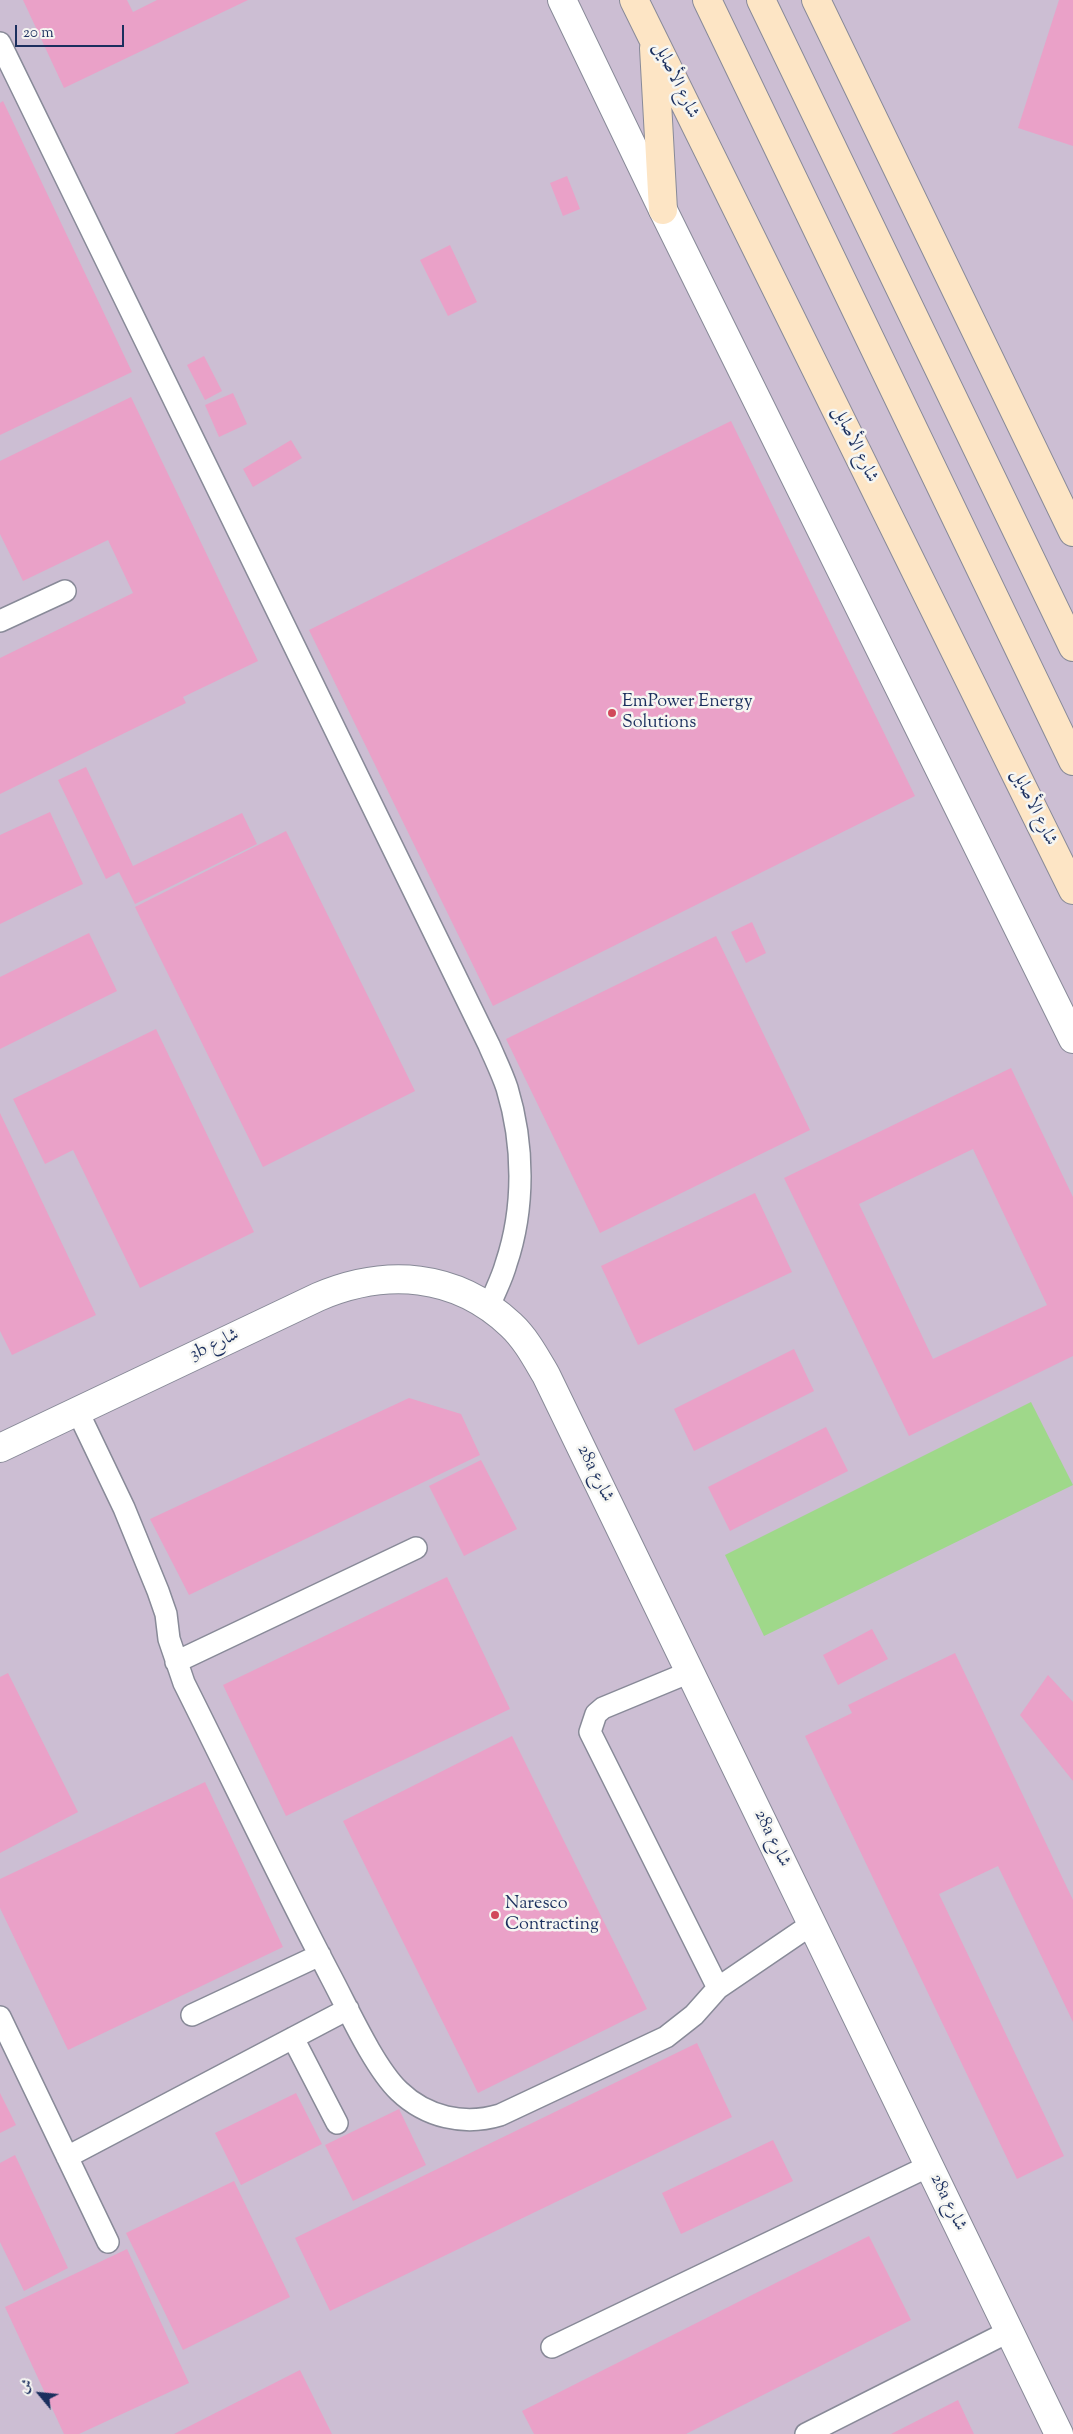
<!DOCTYPE html>
<html>
<head>
<meta charset="utf-8">
<style>
	body { margin:0 }
	#map { position:relative; width:1073px; height:2434px; overflow:hidden; background:#f5e4d1; font-family:"Sorts Mill Goudy",Amiri,serif }
	canvas { display:block }
	.north { position:absolute; left:15px; top:2369px; width:50px; height:50px; -webkit-text-stroke:4px #f6f6f2; paint-order:stroke; rotate:298deg; font-size:14px; font-weight:700; line-height:20px; text-align:center; color:#1b2f5e }
	.north::after { content:''; display:block; margin:auto; width:18px; height:22px; background:#1b2f5e; clip-path:polygon(50% 0,100% 100%,50% 72%,0 100%) }
	.scale { position:absolute; left:15px; top:25px; width:109px; height:22px; box-sizing:border-box; border:2px solid #1b2f5e; border-top:0; padding-left:6px; font-size:15px; line-height:18px; white-space:nowrap; color:#1b2f5e; -webkit-text-stroke:4px #f6f6f2; paint-order:stroke }
</style>
</head>
<body>
<div id="map">
<canvas width="1073" height="2434"></canvas>
<div class="north">ش</div>
<div class="scale">20 m</div>
</div>
<script>
const context = document.querySelector('canvas').getContext('2d');
context.lineJoin = 'round';
function fillPath(path, color) {
  context.fillStyle = color;
  context.fill(path, 'evenodd');
}
function strokePath(path, color, width, dash) {
  context.strokeStyle = color;
  context.lineWidth = width;
  context.lineCap = dash ? 'butt' : 'round';
  context.setLineDash(dash || []);
  context.stroke(path);
}
function label(font, color, halo, rows, align = 'center') {
  context.font = font + ' "Sorts Mill Goudy",Amiri,serif';
  context.lineWidth = 5;
  context.setLineDash([]);
  context.textBaseline = 'middle';
  context.strokeStyle = halo;
  context.fillStyle = color;
  for (const [text, x, y, turn = 0] of rows) {
    context.save();
    context.translate(x, y);
    context.rotate((+turn || 0) * Math.PI / 180);
    context.textAlign = isNaN(turn) ? turn : align;
    if (halo) context.strokeText(text, 0, 0);
    context.fillText(text, 0, 0);
    context.restore();
  }
}
fillPath(new Path2D(`
	M0,0H1073V2434H0Z`), '#ccbed3');
fillPath(new Path2D(`
	M1031,1402L1073,1485L764,1636L725,1555Z`), '#9fd88a');
fillPath(new Path2D(`
	M23,0H127L133,12L157,0H248L64,88Z
	M1059,0H1073V146L1018,128Z
	M3,101L132,372L0,435V103Z
	M567,176L580,209L563,216L550,183Z
	M450,245L477,302L448,316L420,260Z
	M204,356L222,391L205,400L187,365Z
	M233,393L247,424L219,437L205,405Z
	M131,397L258,661L183,697L186,703L0,794V658L133,593L108,540L23,581L0,534V461Z
	M731,421L915,796L493,1006L309,630Z
	M291,440L302,458L253,487L243,469Z
	M86,767L133,866L242,813L257,844L135,904L119,872L106,879L58,780Z
	M50,812L83,884L0,924V835Z
	M286,831L415,1091L263,1167L135,907Z
	M752,922L766,953L746,963L731,932Z
	M89,933L117,991L0,1049V977Z
	M716,936L810,1130L600,1233L506,1039Z
	M156,1029L254,1232L140,1288L73,1150L45,1164L13,1099Z
	M1011,1068L1073,1197V1356L909,1436L784,1178ZM973,1149L1047,1305L933,1359L859,1204Z
	M0,1113L96,1315L12,1355L0,1331Z
	M755,1193L792,1272L638,1345L601,1266Z
	M794,1349L814,1391L694,1451L674,1409Z
	M409,1398L461,1414L480,1455L189,1595L150,1519Z
	M826,1427L848,1471L730,1531L708,1487Z
	M481,1460L517,1529L464,1556L429,1486Z
	M447,1577L510,1709L286,1816L223,1685Z
	M872,1629L888,1659L838,1685L823,1655Z
	M955,1653L1073,1900V2022L998,1866L939,1894L1064,2156L1017,2179L805,1736L852,1713L848,1705Z
	M8,1673L78,1812L0,1853V1677Z
	M1048,1675L1073,1702V1781L1020,1715Z
	M512,1736L647,2009L478,2093L343,1821Z
	M205,1782L283,1947L68,2050L0,1908V1879Z
	M697,2043L732,2117L330,2311L295,2238Z
	M0,2093L16,2125L0,2133Z
	M296,2093L322,2144L241,2185L215,2133Z
	M399,2109L426,2165L353,2201L325,2145Z
	M773,2140L793,2181L681,2234L662,2193Z
	M15,2155L68,2268L24,2291L0,2242V2163Z
	M234,2181L290,2297L183,2350L126,2233Z
	M869,2236L911,2320L686,2434H534L522,2411Z
	M127,2249L189,2383L79,2434H64L5,2307Z
	M300,2370L332,2434H174Z
	M958,2400L974,2434H891Z`), '#eaa1c8');
const lane = new Path2D(`
	M0,43L489,1045C495,1059 502,1073 507,1088C524,1144 525,1208 506,1264C502,1279 494,1293 489,1307
	M0,621L65,591
	M78,1412L124,1508L158,1591L166,1614L169,1639L184,1683C233,1781 280,1880 331,1977C348,2009 374,2067 399,2091C426,2117 464,2126 500,2115L666,2037L694,2015L718,1988L812,1924
	M176,1662L416,1548
	M690,1672L603,1708L596,1714L590,1732L718,1988
	M192,2015L320,1955
	M0,2017L108,2242
	M293,2038L337,2123
	M67,2157L348,2009
	M552,2347L929,2166
	M806,2434L1010,2331`);
const street = new Path2D(`
	M562,0L663,210L1073,1039
	M0,1448L318,1297C386,1268 456,1273 511,1325C526,1339 536,1358 546,1375L1059,2434`);
const secondary = new Path2D(`
	M634,0L1073,890
	M707,0L1073,761
	M761,0L1073,647
	M816,0L1073,532
	M654,48L663,210`);
strokePath(lane, '#888a98', 24);
strokePath(street, '#888a98', 30);
strokePath(secondary, '#888a98', 30);
strokePath(lane, '#fff', 21);
strokePath(street, '#fff', 28);
strokePath(secondary, '#fde5c5', 28);
for (const [x, y, r, color] of [
	[612,713,5,"#d1495b"],
	[495,1915,5,"#d1495b"]
]) {
  const dot = new Path2D();
  dot.arc(x, y, r, 0, 2 * Math.PI);
  context.fillStyle = color;
  context.fill(dot);
  strokePath(dot, '#f6f6f2', 2);
}
label('18px', '#1b2f5e', '#f6f6f2', [
	["شارع الأصايل",675,81,64],
	["شارع الأصايل",854,445,64],
	["شارع الأصايل",1033,808,64],
	["3b شارع",215,1346,-25],
	["28a شارع",594,1474,64],
	["28a شارع",771,1839,64],
	["28a شارع",947,2203,64]
]);
label('18px', '#1b2f5e', '#f6f6f2', [
	["EmPower Energy",622,703],
	["Solutions",622,724],
	["Naresco",505,1905],
	["Contracting",505,1926]
], 'left');
</script>
</body>
</html>
